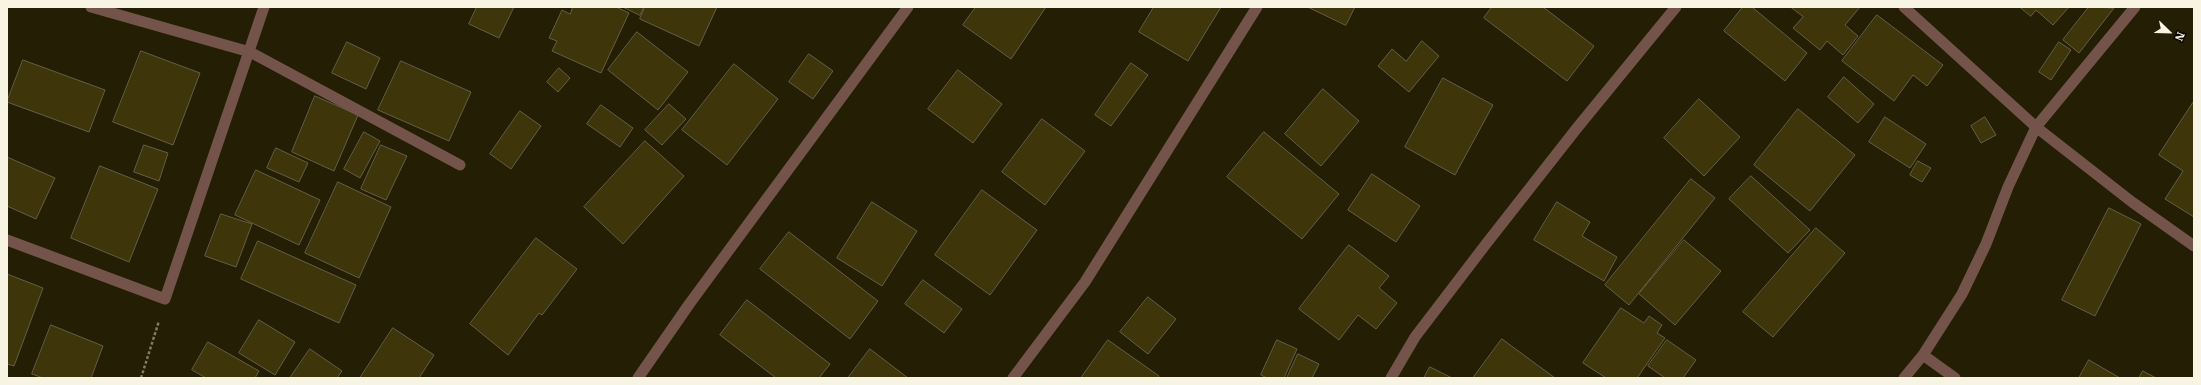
<!DOCTYPE html>
<html>
<head>
<meta charset="utf-8">
<style>
	body { margin:0 }
	#map { position:relative; width:2201px; height:385px; overflow:hidden; background:#231e04; font-family:"IBM Plex Serif",serif }
	canvas { display:block }
	.frame { position:absolute; inset:0; border:8px solid #f7f4e4; pointer-events:none }
	.north { position:absolute; left:2149px; top:12px; width:40px; height:40px; -webkit-text-stroke:3px #0a0801; paint-order:stroke; rotate:113deg; font-size:11px; font-weight:700; line-height:16px; text-align:center; color:#f7f4e4 }
	.north::after { content:''; display:block; margin:auto; width:14px; height:18px; background:#f7f4e4; clip-path:polygon(50% 0,100% 100%,50% 72%,0 100%) }
</style>
</head>
<body>
<div id="map">
<canvas width="2201" height="385"></canvas>
<div class="frame"></div>
<div class="north">N</div>
</div>
<script>
const context = document.querySelector('canvas').getContext('2d');
context.lineJoin = 'round';
function fillPath(path, color) {
  context.fillStyle = color;
  context.fill(path, 'evenodd');
}
function strokePath(path, color, width, dash) {
  context.strokeStyle = color;
  context.lineWidth = width;
  context.lineCap = dash ? 'butt' : 'round';
  context.setLineDash(dash || []);
  context.stroke(path);
}
const building = new Path2D(`
	M477,7H514L499,38L469,24Z
	M573,7H616L629,13L601,73L552,51L557,41L549,38L562,10L570,14Z
	M623,7H644L640,15Z
	M645,7H717L699,46L640,19Z
	M976,7H1046L1011,59L963,25Z
	M1154,7H1221L1188,61L1139,32Z
	M1308,7H1355L1346,25Z
	M1492,7H1543L1594,46L1567,81L1484,18Z
	M1743,7H1752L1807,53L1785,81L1724,31Z
	M1791,7H1860L1845,25L1858,36L1843,55L1827,41L1820,50L1793,28L1803,17Z
	M2020,7H2069L2053,25L2036,10L2031,16Z
	M2089,7L2114,8L2079,53L2063,40Z
	M1877,15L1943,65L1927,86L1913,75L1894,101L1842,61Z
	M637,32L688,72L658,110L608,70Z
	M1422,41L1439,56L1409,92L1378,66L1392,49L1406,61Z
	M347,42L380,58L366,89L332,73Z
	M2059,42L2071,50L2051,80L2039,72Z
	M141,51L200,73L173,145L113,122Z
	M809,54L833,71L813,99L789,82Z
	M23,60L105,90L89,132L7,102Z
	M401,61L471,92L449,141L378,110Z
	M1131,63L1148,75L1111,126L1095,115Z
	M734,64L778,99L727,165L682,130Z
	M559,68L570,78L558,92L547,82Z
	M958,70L1002,104L973,143L928,109Z
	M1844,77L1874,104L1858,123L1828,97Z
	M1443,78L1493,105L1455,175L1405,147Z
	M1323,89L1359,121L1321,166L1285,134Z
	M315,96L358,115L334,171L292,152Z
	M1699,99L1740,137L1704,176L1664,138Z
	M2194,101V217L2165,199L2183,171L2159,155Z
	M669,104L686,119L662,145L645,130Z
	M601,105L633,128L620,147L587,124Z
	M1798,109L1855,155L1810,211L1754,165Z
	M520,111L541,126L511,169L490,154Z
	M1885,117L1926,144L1910,168L1869,142Z
	M1985,117L1996,135L1981,143L1971,126Z
	M1042,119L1085,151L1045,205L1002,172Z
	M364,132L380,141L360,178L344,169Z
	M1264,132L1339,194L1302,239L1227,177Z
	M645,141L684,176L623,244L584,207Z
	M144,145L168,153L159,181L134,172Z
	M381,145L407,156L386,200L361,189Z
	M276,148L308,163L299,182L267,168Z
	M7,157L55,178L36,219L7,206Z
	M1918,161L1931,168L1922,182L1910,175Z
	M100,166L158,189L129,262L71,238Z
	M256,170L320,200L299,245L235,215Z
	M1372,174L1420,206L1396,242L1348,210Z
	M1751,176L1810,230L1788,253L1729,199Z
	M1691,179L1715,198L1629,305L1605,285Z
	M338,182L391,207L359,278L305,253Z
	M982,190L1037,230L990,295L935,255Z
	M872,202L917,231L882,286L837,258Z
	M1557,202L1590,222L1582,236L1617,257L1604,281L1534,240Z
	M2109,208L2141,224L2095,316L2062,300Z
	M221,214L252,224L236,267L205,256Z
	M1816,228L1845,253L1773,337L1743,312Z
	M789,232L878,301L850,339L760,269Z
	M536,238L577,269L542,315L539,313L508,355L470,324Z
	M1684,240L1721,271L1675,325L1639,294Z
	M258,241L356,285L339,323L241,279Z
	M1349,245L1389,276L1379,288L1397,303L1376,329L1358,315L1339,340L1299,309Z
	M7,274L43,288L14,366L7,364Z
	M923,280L962,309L944,333L905,304Z
	M1148,297L1176,319L1148,354L1120,332Z
	M747,300L830,364L819,378H776L720,335Z
	M1621,308L1644,323L1649,316L1662,325L1657,333L1665,338L1637,378H1606L1583,363Z
	M259,320L295,342L275,375L239,353Z
	M51,325L103,346L91,378H43L32,374Z
	M393,328L434,355L419,378H360Z
	M1502,339L1555,378H1473Z
	M1108,340L1159,376L1158,378H1081Z
	M1277,340L1297,349L1284,378H1267L1261,375Z
	M1667,340L1696,360L1683,378H1665L1648,366Z
	M208,342L259,371L255,378H206L192,370Z
	M310,349L342,371L337,378H290Z
	M870,349L908,378H848Z
	M1298,354L1319,364L1312,378H1287Z
	M2089,360L2120,378H2079Z
	M1430,367L1452,378H1424Z
	M2143,371L2156,378H2139Z`);
fillPath(building, '#3e350a');
strokePath(building, '#655f44', 1);
strokePath(new Path2D(`
	M141,378L159,321`), '#7e7a65', 2.5, [3, 2]);
strokePath(new Path2D(`
	M91,7L250,52L460,165
	M1904,7L2036,127L2135,7
	M7,240L165,299L264,7
	M1923,355L1955,378
	M638,378L690,303L908,7
	M1013,378L1085,282L1257,7
	M1391,378L1415,337L1486,244L1577,128L1676,7
	M1904,378L1923,355L1962,294L1986,244L2008,187L2036,127L2132,202L2194,246`), '#74544a', 11);
</script>
</body>
</html>
